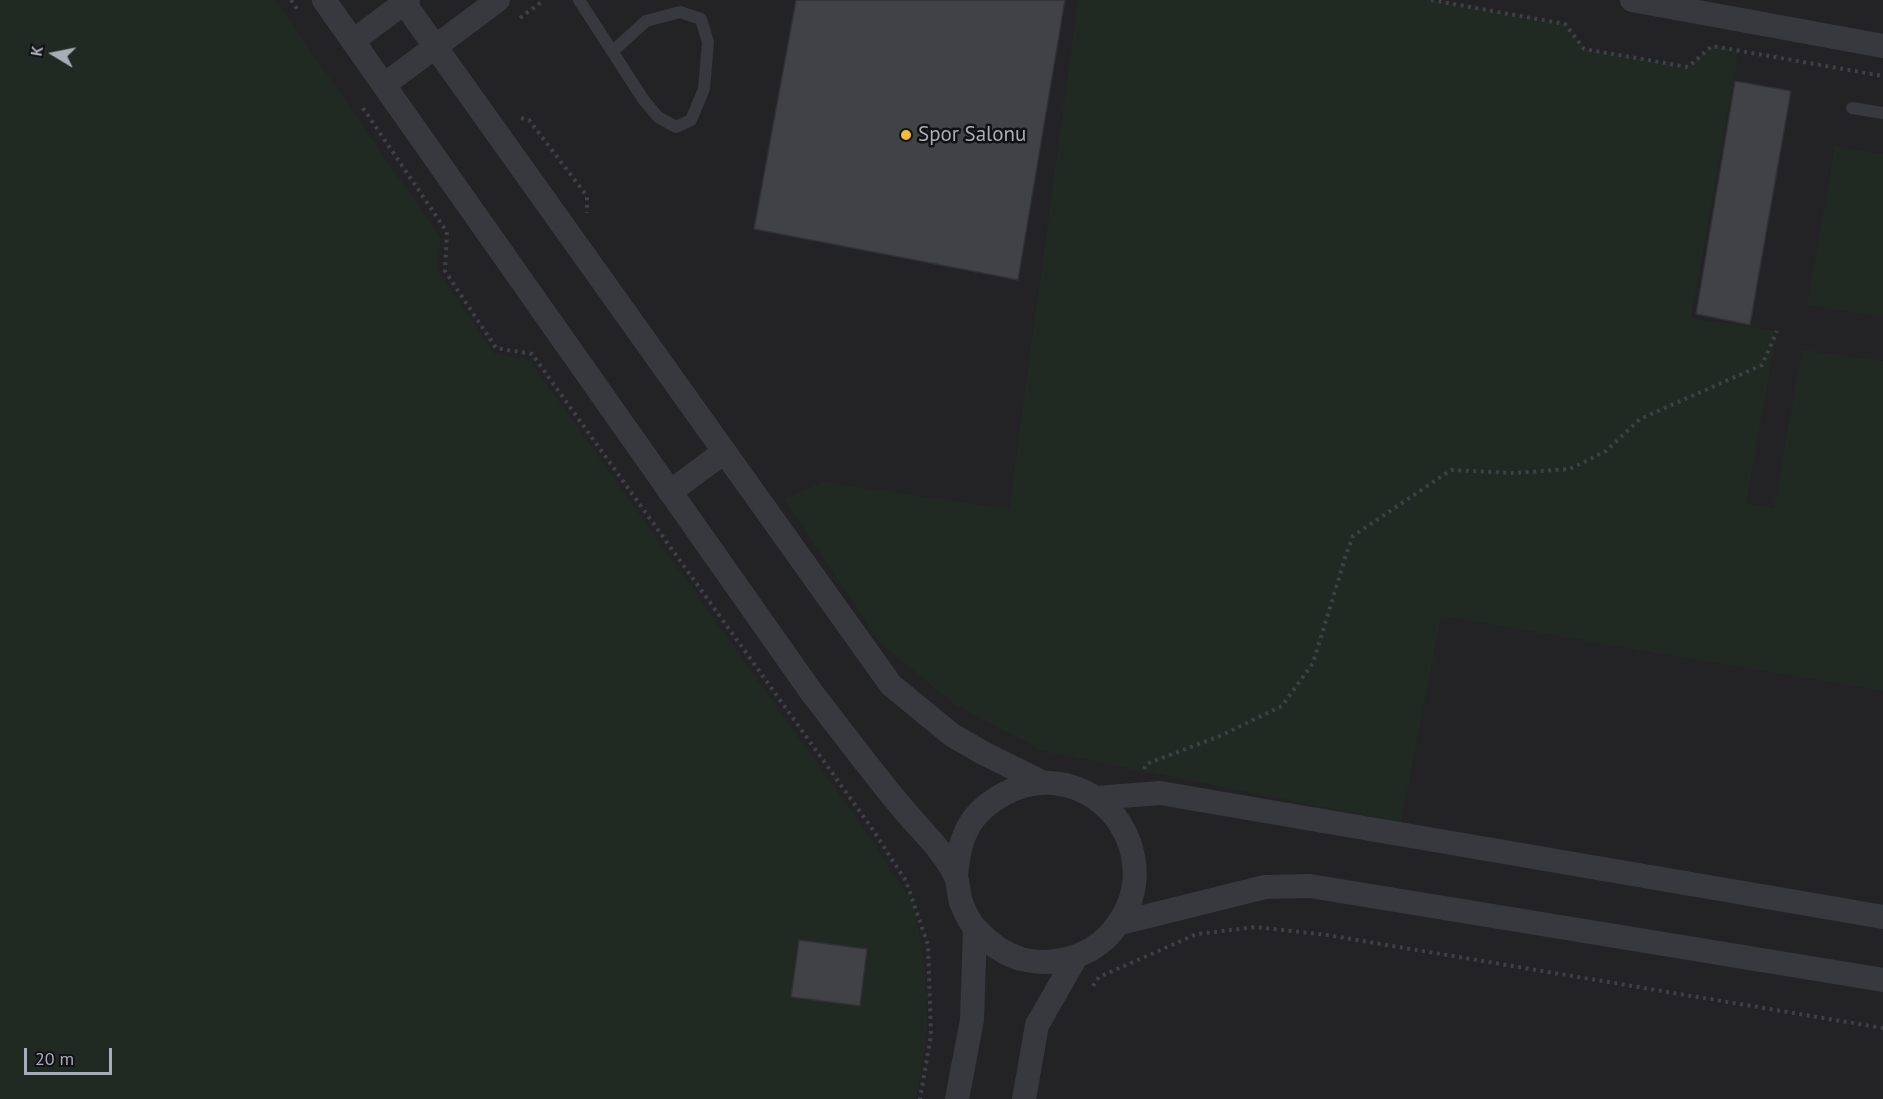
<!DOCTYPE html>
<html>
<head>
<meta charset="utf-8">
<style>
	body { margin:0 }
	#map { position:relative; width:1883px; height:1099px; overflow:hidden; background:#171719; font-family:"PT Sans",sans-serif }
	canvas { display:block }
	.north { position:absolute; left:24px; top:24px; width:60px; height:60px; -webkit-text-stroke:4px #121214; paint-order:stroke; rotate:280deg; font-size:16px; font-weight:700; line-height:24px; text-align:center; color:#a9adb9 }
	.north::after { content:''; display:block; margin:auto; width:21px; height:27px; background:#a9adb9; clip-path:polygon(50% 0,100% 100%,50% 72%,0 100%) }
	.scale { position:absolute; left:24px; top:1048px; width:88px; height:27px; box-sizing:border-box; border:3px solid #a9adb9; border-top:0; padding-left:8px; font-size:18px; line-height:21px; white-space:nowrap; color:#a9adb9; -webkit-text-stroke:4px #121214; paint-order:stroke }
</style>
</head>
<body>
<div id="map">
<canvas width="1883" height="1099"></canvas>
<div class="north">K</div>
<div class="scale">20 m</div>
</div>
<script>
const context = document.querySelector('canvas').getContext('2d');
context.lineJoin = 'round';
function fillPath(path, color) {
  context.fillStyle = color;
  context.fill(path, 'evenodd');
}
function strokePath(path, color, width, dash) {
  context.strokeStyle = color;
  context.lineWidth = width;
  context.lineCap = dash ? 'butt' : 'round';
  context.setLineDash(dash || []);
  context.stroke(path);
}
function label(font, color, halo, rows, align = 'center') {
  context.font = font + ' "PT Sans",sans-serif';
  context.lineWidth = 5;
  context.setLineDash([]);
  context.textBaseline = 'middle';
  context.strokeStyle = halo;
  context.fillStyle = color;
  for (const [text, x, y, turn = 0] of rows) {
    context.save();
    context.translate(x, y);
    context.rotate((+turn || 0) * Math.PI / 180);
    context.textAlign = isNaN(turn) ? turn : align;
    if (halo) context.strokeText(text, 0, 0);
    context.fillText(text, 0, 0);
    context.restore();
  }
}
fillPath(new Path2D(`
	M0,0H1883V1099H0Z`), '#232326');
fillPath(new Path2D(`
	M0,0H275L441,238L437,268L494,353L530,361L869,836L914,904L926,976L927,1032L916,1099H0Z
	M1078,0H1431L1565,24L1584,49L1687,67L1712,46L1739,51L1691,318L1777,331L1746,504L1774,508L1802,350L1883,361V691L1441,616L1401,823L1043,751L954,704L879,642L784,499L824,482L1009,509Z
	M1835,146L1883,154V317L1807,305Z`), '#212923');
const building = new Path2D(`
	M796,0H1065L1018,280L754,229Z
	M1735,81L1791,91L1750,325L1696,314Z
	M799,940L867,949L860,1006L791,997Z`);
fillPath(building, '#414246');
strokePath(building, '#313135', 1.5);
strokePath(new Path2D(`
	M291,0L297,9
	M1431,0L1565,24L1584,49L1688,67L1712,46L1883,76
	M520,18L544,0
	M363,108L447,232L445,271L496,348L532,354L871,827L906,881L928,945L931,1035L920,1099
	M521,118L529,120L587,196V213
	M1144,769L1146,764L1220,736L1282,706L1313,663L1345,558L1353,536L1451,470L1514,473L1570,469L1606,451L1640,419L1762,365L1777,331
	M1093,986L1099,977L1197,934L1256,927L1327,935L1883,1028`), '#3e4045', 4, [3, 4.5]);
strokePath(new Path2D(`
	M579,0L643,99L658,117L676,127L691,120L704,89L708,42L701,19L680,12L646,21L613,51
	M1852,108L1883,113`), '#38393e', 12);
strokePath(new Path2D(`
	M324,0L812,693C841,730 869,768 899,804C917,827 942,848 955,875C959,883 958,893 961,902C964,910 970,923 976,929C988,942 1004,954 1021,959C1052,967 1087,958 1109,935C1129,913 1139,886 1133,856C1121,797 1058,764 1004,794C991,801 978,811 970,824C960,841 958,857 956,876
	M402,0L891,685L952,735L985,754L1042,782
	M1632,0L1883,46
	M353,41L408,0
	M384,85L498,0
	M670,492L724,452
	M1096,798L1160,793L1883,917
	M1120,923L1265,887L1310,886L1883,980
	M957,1099L972,1020L975,928
	M1024,1099L1037,1025L1076,957`), '#38393e', 24);
for (const [x, y, r, color] of [
	[906,135,6,"#f2bc37"]
]) {
  const dot = new Path2D();
  dot.arc(x, y, r, 0, 2 * Math.PI);
  context.fillStyle = color;
  context.fill(dot);
  strokePath(dot, '#121214', 2);
}
label('21px', '#a9adb9', '#121214', [
	["Spor Salonu",918,135]
], 'left');
</script>
</body>
</html>
